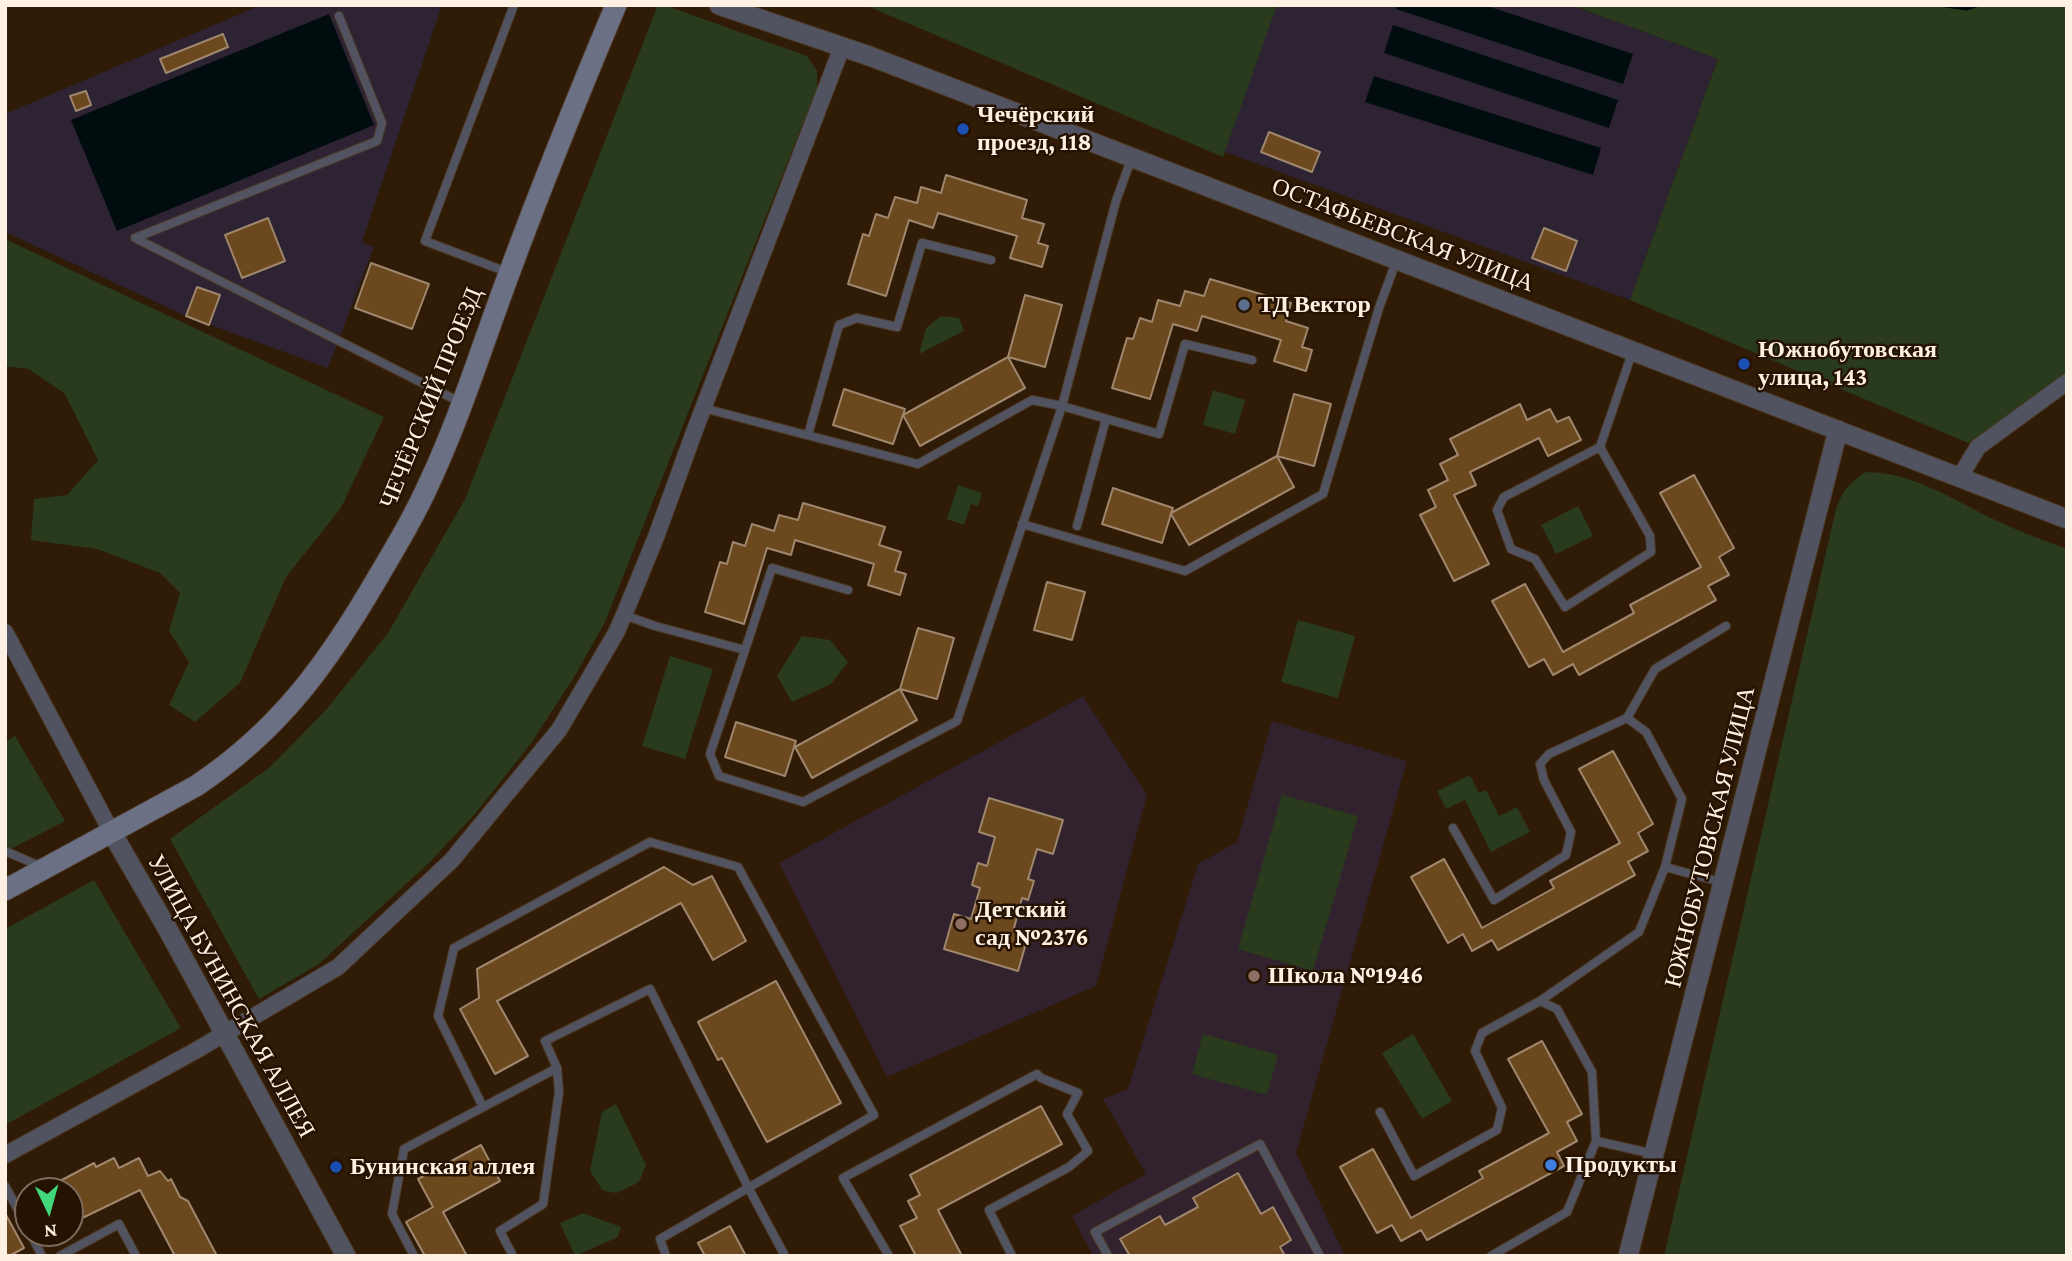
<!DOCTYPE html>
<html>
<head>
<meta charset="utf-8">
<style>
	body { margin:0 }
	#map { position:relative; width:2072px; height:1261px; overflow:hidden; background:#2f1b06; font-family:"Crimson Pro",serif }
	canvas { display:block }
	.frame { position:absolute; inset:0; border:7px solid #fef0e3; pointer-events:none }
	.north { position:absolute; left:14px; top:1177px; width:70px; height:70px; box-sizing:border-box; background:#251200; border:2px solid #7c6b5b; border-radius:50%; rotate:175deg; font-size:19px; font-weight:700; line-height:28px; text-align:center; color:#fef0e3 }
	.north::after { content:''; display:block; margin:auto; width:24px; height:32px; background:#43d77b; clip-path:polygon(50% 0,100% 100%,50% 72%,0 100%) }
</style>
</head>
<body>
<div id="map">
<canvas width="2072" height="1261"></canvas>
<div class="frame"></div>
<div class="north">N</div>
</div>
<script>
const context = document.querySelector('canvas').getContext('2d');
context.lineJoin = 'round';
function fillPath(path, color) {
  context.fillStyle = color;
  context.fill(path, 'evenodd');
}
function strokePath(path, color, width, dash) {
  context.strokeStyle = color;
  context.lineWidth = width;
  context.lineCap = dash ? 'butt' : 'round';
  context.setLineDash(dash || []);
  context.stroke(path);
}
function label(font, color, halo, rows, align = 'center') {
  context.font = font + ' "Crimson Pro",serif';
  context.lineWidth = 5;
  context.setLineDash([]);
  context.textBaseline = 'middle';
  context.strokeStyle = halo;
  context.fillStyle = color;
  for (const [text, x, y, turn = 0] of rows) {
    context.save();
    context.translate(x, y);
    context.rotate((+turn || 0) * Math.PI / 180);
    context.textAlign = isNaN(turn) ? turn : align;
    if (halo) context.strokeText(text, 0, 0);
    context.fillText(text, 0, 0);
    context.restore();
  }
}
fillPath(new Path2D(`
	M261,5H442L362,242L374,247L328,368L186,316L5,232V114Z
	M1276,5H1571L1718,59L1630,300L1222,151Z`), '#2d2332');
fillPath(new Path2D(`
	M1083,696L1147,795L1096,986L887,1077L779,863Z
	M1272,721L1407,761L1296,1153L1345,1256H1093L1072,1216L1146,1174L1103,1099L1128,1089L1198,864L1237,842Z`), '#31222d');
fillPath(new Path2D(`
	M658,5H664L807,56L817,71V88L605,622L576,674L532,742L475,814L429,863L319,964L259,999L170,839L269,768L325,711L388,633L465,499Z
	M865,5H1277L1223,157Z
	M1571,5H2067V381L1973,445L1630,300L1718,59Z
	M5,239L384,417L341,508L286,577L240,683L195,722L169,705L189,662L169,631L180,593L160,573L97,549L31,540L34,499L67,495L98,460L65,394L29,369L5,366Z
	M941,316L959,318L964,331L919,354L926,328Z
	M1213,390L1245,400L1235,434L1203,425Z
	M1866,472C1917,472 1962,506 2006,525C2026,534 2047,541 2067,549V1256H1664L1836,509C1842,491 1850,482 1866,472Z
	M958,485L982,493L978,506L971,504L964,525L947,519Z
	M1578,506L1593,536L1556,554L1541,525Z
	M1298,620L1355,636L1338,698L1281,682Z
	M802,636L830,640L848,662L831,684L792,702L777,676Z
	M670,656L713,669L685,759L642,746Z
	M15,736L65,821L5,852V742Z
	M1470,775L1479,793L1486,790L1499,816L1517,807L1530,832L1491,852L1465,800L1446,809L1437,791Z
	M1282,795L1358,816L1313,971L1238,949Z
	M94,880L181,1028L5,1125V929Z
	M1203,1034L1278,1055L1267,1095L1192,1074Z
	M1413,1034L1452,1101L1422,1119L1382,1053Z
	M616,1104L646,1165L639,1182L617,1193L603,1191L590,1171L602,1112Z
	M583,1213L621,1227L618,1237L575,1256L560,1223Z`), '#293b1c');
fillPath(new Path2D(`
	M1398,5H1484L1633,54L1623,84L1396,9Z
	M329,14L374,125L117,231L71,120Z
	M1393,25L1618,100L1609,128L1384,53Z
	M1374,76L1601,148L1593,175L1365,102Z`), '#000c0d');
strokePath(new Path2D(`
	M1946,5L1966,8L1976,5`), '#000c0d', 5);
const building = new Path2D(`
	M223,34L228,47L166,73L160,59Z
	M86,91L91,105L76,111L70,96Z
	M1269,132L1320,152L1312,172L1261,152Z
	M946,175L1027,200L1022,218L1044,224L1038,243L1048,246L1042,267L1010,258L1017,236L938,213L933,228L909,220L886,296L848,284L863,234L869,236L876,214L888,218L895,197L917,203L921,187L941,193Z
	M268,218L285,261L242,278L225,235Z
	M1544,228L1577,241L1566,271L1532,258Z
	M371,263L429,284L412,329L355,308Z
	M1210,279L1291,303L1286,321L1308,328L1302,347L1312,350L1306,371L1274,361L1281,340L1202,316L1197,331L1173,324L1150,399L1112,388L1127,338L1133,339L1140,318L1152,322L1158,300L1180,306L1185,291L1204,296Z
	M197,287L220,295L209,325L186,316Z
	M1025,295L1062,305L1045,367L1008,357L1025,388L920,446L903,415L1008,357Z
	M844,389L905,409L893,444L833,425Z
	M1294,394L1331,404L1314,466L1277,456Z
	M1520,404L1527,420L1550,409L1557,422L1569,417L1581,440L1548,456L1539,438L1470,472L1476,485L1454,495L1489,564L1454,581L1420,515L1436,507L1428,490L1448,480L1440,464L1458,455L1450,439Z
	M1277,456L1294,487L1189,545L1171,514L1162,543L1102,524L1113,488L1173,508L1171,513Z
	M1694,475L1734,548L1719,557L1729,575L1708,586L1716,600L1579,675L1573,664L1553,675L1544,659L1529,667L1492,601L1525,584L1563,652L1634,613L1630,605L1701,567L1660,493Z
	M803,503L885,527L879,545L901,552L895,571L906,574L900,595L868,585L874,564L795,540L791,555L767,548L744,624L705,612L720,562L727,564L733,542L745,546L752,524L774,531L779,515L798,520Z
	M1047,582L1085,592L1072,640L1034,630Z
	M918,628L954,638L937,699L900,689Z
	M900,689L917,720L812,778L795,747Z
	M736,722L796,741L785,776L725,757Z
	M1613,751L1653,824L1638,833L1648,851L1628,862L1635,875L1498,950L1492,940L1472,951L1463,934L1448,943L1411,877L1444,859L1482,928L1554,888L1550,881L1620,843L1579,769Z
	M989,798L1063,820L1053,854L1037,849L1028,879L1034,881L1028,900L1022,898L1014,928L1029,933L1018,971L944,949L954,914L971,919L980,888L972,885L978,863L987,866L995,837L979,832Z
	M664,867L693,885L712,876L746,941L713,960L681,903L497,1001L528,1056L495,1074L460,1009L479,998L477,969Z
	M776,981L841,1103L767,1142L722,1058L718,1060L698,1022Z
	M1542,1041L1582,1114L1567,1122L1577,1141L1557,1152L1564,1166L1427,1240L1421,1230L1401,1241L1392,1225L1377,1233L1340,1167L1373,1149L1411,1218L1483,1178L1479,1171L1549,1133L1508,1059Z
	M1041,1106L1062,1144L938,1210L962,1256H916L900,1226L917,1218L908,1201L920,1195L910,1175Z
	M481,1145L500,1181L443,1212L467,1256H425L406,1222L433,1207L418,1179Z
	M114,1158L119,1168L139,1158L148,1176L160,1171L168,1181L171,1179L180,1197L188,1201L217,1256H175L140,1190L70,1224V1191H41L94,1163L96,1167Z
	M1238,1173L1261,1214L1273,1207L1291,1240L1280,1247L1285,1256H1130L1120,1239L1160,1216L1165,1225L1198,1207L1193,1198Z
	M5,1213L24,1248L9,1256H5Z
	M730,1226L746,1256H705L698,1243Z`);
fillPath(building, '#6c481e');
strokePath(building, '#9f876e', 2);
const service = new Path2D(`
	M339,16L382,123L377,141L135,238L462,403
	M507,272L425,241L514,5
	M703,408L918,464L1032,400L1062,406L1159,434L1185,344L1252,360
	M808,435L839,325L857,318L897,327L922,243L991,260
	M1600,447L1504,497L1497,510L1511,549L1535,559L1565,607L1651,552L1650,536L1600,447L1632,353
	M1022,524L1185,571L1323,494L1379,308L1397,259
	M1077,526L1106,419
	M624,615L655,626L745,650L710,754L719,776L803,802L957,721L1062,406L1116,201L1132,157
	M745,650L772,568L848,590
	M1627,718L1655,669L1726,626
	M1453,828L1494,900L1566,855L1571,832L1544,780L1540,764L1549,754L1627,718L1646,732L1682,799L1665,867L1721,882
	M5,851L42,867
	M1540,1001L1639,932L1665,867
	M483,1107L438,1016L454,948L650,842L738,867L874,1115L660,1239L666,1256
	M1380,1112L1414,1176L1497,1130L1502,1108L1475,1051L1482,1033L1540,1001L1557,1009L1592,1072L1596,1141L1654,1154
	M5,1186L28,1228
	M30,1233L42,1256
	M60,1256L119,1224L136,1256
	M414,1256L392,1214L404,1149L557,1068L545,1041L650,989L749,1189L785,1256
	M513,1256L500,1231L543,1204L559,1092L557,1068
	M889,1256L843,1178L1037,1074L1041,1078L1078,1093L1067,1114L1088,1151L1069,1167L989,1210L1012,1256
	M1108,1256L1095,1232L1260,1144L1320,1256
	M1491,1256L1567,1212L1596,1141`);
const minor = new Path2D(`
	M1959,478L1978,447L2067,382
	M5,632L112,833
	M5,1155L195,1051L338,967L452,860L559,730L616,633L624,615L656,537L696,427L842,47`);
const tertiary = new Path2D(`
	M719,5L872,57L2067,519
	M112,833L167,928L346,1256
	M1628,1256L1838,430`);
const secondary = new Path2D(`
	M5,890L196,786C280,730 328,663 378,577C397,545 416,513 431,479C462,412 484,340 510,271C543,182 579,93 616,5`);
strokePath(service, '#4c3925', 10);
strokePath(minor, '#4c3925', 18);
strokePath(tertiary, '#4c3925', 21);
strokePath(secondary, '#4c3925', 23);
strokePath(service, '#515360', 8);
strokePath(minor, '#515360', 16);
strokePath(tertiary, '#515360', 19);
strokePath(secondary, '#6c7084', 21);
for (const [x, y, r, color] of [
	[963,129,7,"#1a4fb4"],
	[1244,305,7,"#5c6f8a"],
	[1744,364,7,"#1a4fb4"],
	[961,924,7,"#8d6e63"],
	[1254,976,7,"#8d6e63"],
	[1551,1165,7,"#3f7fe0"],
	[336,1167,7,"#1a4fb4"]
]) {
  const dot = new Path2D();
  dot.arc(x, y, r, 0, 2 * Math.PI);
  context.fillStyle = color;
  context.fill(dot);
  strokePath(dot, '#251200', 2.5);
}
label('bold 24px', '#fef0e3', '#251200', [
	["Чечёрский",977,115],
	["проезд, 118",977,143],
	["ТД Вектор",1258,305],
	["Южнобутовская",1758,350],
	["улица, 143",1758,378],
	["Детский",975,910],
	["сад №2376",975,938],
	["Школа №1946",1268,976],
	["Продукты",1565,1165],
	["Бунинская аллея",350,1167]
], 'left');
label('24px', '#fef0e3', '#251200', [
	["ОСТАФЬЕВСКАЯ УЛИЦА",1403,235,21],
	["ЧЕЧЁРСКИЙ ПРОЕЗД",431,398,-68],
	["ЮЖНОБУТОВСКАЯ УЛИЦА",1710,837,-76],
	["УЛИЦА БУНИНСКАЯ АЛЛЕЯ",231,996,61]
]);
</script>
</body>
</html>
